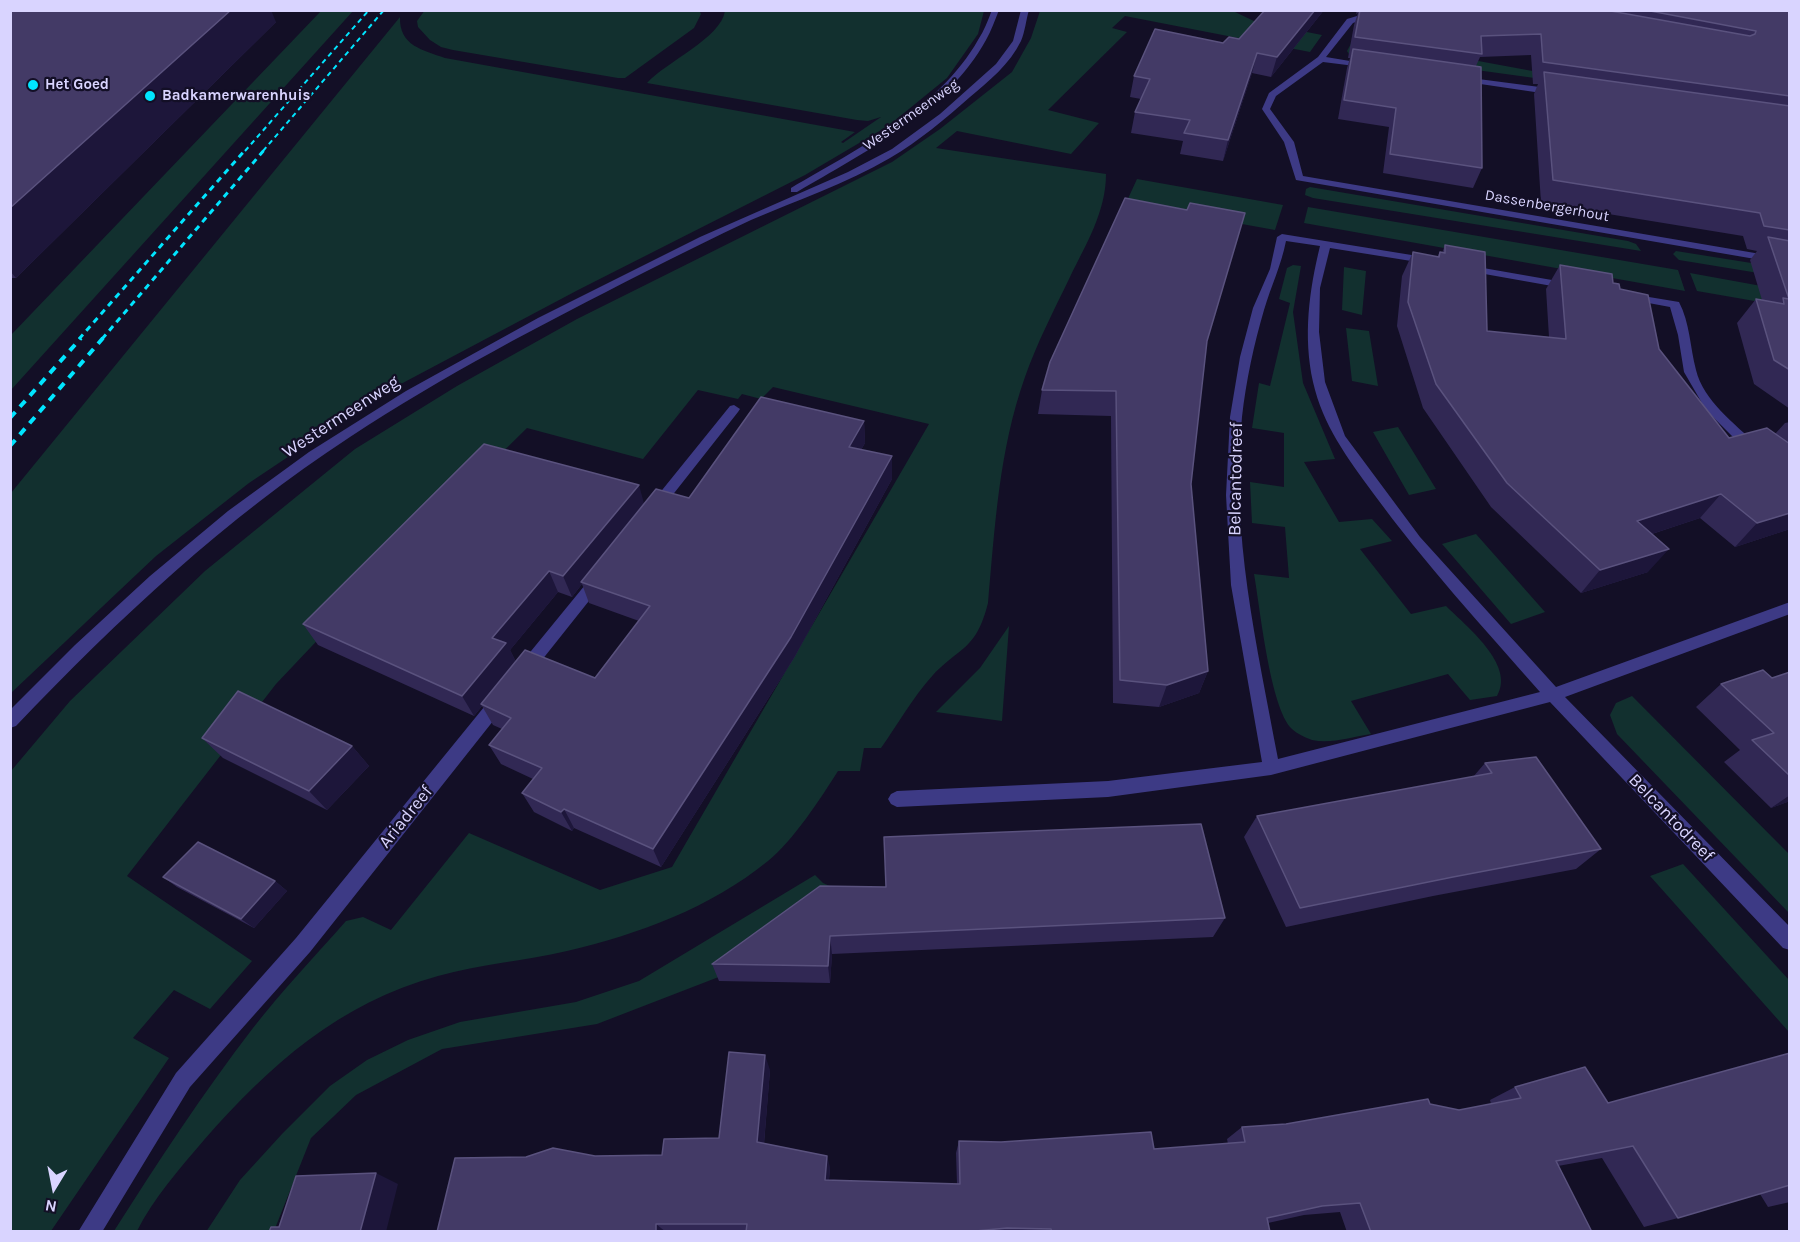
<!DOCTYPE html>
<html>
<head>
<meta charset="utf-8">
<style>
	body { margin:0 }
	#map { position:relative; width:1800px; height:1242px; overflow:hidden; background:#130f26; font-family:Karla,sans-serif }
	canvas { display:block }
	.frame { position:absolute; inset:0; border:12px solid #d9d4ff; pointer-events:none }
	.north { position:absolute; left:24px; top:1158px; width:60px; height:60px; -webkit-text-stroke:4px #130f26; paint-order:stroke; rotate:190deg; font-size:16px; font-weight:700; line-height:24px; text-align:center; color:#d9d4ff }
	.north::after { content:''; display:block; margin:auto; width:21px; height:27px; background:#d9d4ff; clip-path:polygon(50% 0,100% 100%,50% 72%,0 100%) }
</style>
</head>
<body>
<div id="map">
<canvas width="1800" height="1242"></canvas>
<div class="frame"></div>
<div class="north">N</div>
</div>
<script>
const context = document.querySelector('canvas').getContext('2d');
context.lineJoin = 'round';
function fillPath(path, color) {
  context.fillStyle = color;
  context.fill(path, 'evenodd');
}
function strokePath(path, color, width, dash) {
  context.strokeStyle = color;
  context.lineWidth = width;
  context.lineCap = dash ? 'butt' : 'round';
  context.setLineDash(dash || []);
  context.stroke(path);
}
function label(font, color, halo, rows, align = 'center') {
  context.font = font + ' Karla,sans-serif';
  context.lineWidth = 4.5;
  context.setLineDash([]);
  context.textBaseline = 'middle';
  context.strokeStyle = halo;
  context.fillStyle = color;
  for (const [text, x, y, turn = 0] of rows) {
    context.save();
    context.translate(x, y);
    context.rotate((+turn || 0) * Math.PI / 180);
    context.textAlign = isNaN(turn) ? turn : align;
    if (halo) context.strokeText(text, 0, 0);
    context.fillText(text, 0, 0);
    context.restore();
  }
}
fillPath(new Path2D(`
	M425,10H699L701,14L694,28L625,78H618L453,50L441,47L430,40L418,27L417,21Z
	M321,11H353L11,390V335Z
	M725,11H984L978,34L947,78L888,126L805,175L578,290L382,394L249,483L156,556L11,693V493L400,17C399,46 423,50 445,58L855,132L841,142L843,143L881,117L868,121L857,120L647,83C666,62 721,38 725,11Z
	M1040,11H1233L1256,22L1322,35L1310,52L1125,16L1112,28L1127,32L1048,110L1099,123L1071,154L957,131L936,148L1106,174C1106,212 1086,244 1070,277C1054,310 1037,343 1025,377C999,450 995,526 988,603C976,650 962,645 933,675C913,697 898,724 881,748H864L860,771H838C821,798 793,841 768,861C710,908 639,934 567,951C524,961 480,964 438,976C339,1003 270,1065 204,1140C180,1168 153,1199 137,1231H114C158,1162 203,1093 253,1028C282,991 315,956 346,921L363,917L391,930L469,833L600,890L672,867L929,424L773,387L761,399L742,394L738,399L698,390L643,459L527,428L398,555L276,684L127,876L252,961L210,1009L174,990L133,1038L169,1058L51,1231L11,1232V771L70,701L205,571L355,449L457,386L577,319L892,162L940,129L1012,72L1031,38Z
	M1354,38L1673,97L1367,55L1351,57L1347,51Z
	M1137,179L1283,205L1275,230L1126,203Z
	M1310,187L1628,241L1636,244L1641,251L1313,198L1305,195L1306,189Z
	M1308,207L1678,270L1685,291L1304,223Z
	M1676,251L1789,269V278L1679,260L1673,254Z
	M1293,265L1301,266L1293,312L1303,383L1335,459L1304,462L1339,522L1372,519L1392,541L1360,549L1411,614L1446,606C1466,626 1516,665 1497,696L1470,700L1448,674L1351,701L1371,734C1352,737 1331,744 1312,740C1306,738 1296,733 1292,729C1270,708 1260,607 1254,574L1289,578L1285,527L1252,523L1250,482L1284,487V433L1252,428L1259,383L1270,386L1290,303L1279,299L1287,268Z
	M1344,267L1366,271L1362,315L1342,310Z
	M1690,273L1789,291V307L1697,291Z
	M1346,328L1369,331L1378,386L1352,381Z
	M1398,427L1436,489L1409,495L1373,432Z
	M1476,534L1545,612L1511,624L1442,544Z
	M1009,626L1002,721L936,712L980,668Z
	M1632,696L1789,854V913L1617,734L1610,715L1616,703Z
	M1683,864L1789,980V1032L1650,876Z
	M815,875L823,883L847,894L729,973L597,1024L442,1049L356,1095L311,1138L274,1231L206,1232L240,1180L282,1134L330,1086L367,1060L408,1040L460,1022L576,1002L639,981Z`), '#12302f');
fillPath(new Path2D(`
	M1377,10H1390L1353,23L1326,57L1368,64H1371V68L1323,62L1276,96L1270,109L1294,142L1303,176L1790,259V265L1296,180L1284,142L1262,109L1269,93L1318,57L1347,19Z
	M1463,77L1555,89L1559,92L1555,95L1460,81V77Z
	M1282,234L1430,258L1435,261L1430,264L1330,248L1320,288L1319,332L1325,382L1345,436L1420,537L1556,687L1790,602V614L1565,697L1790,927V950L1783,948L1550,702L1271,775L1108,797L897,807L891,804L888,799L891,794L897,791L1108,781L1262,762L1231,585L1226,495L1230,417L1240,357L1253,308L1270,269L1277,237ZM1286,241L1320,246C1309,291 1303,336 1313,382C1323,426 1347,457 1373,493C1424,563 1483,627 1540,692L1278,759C1257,645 1230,533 1242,417C1246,381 1254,344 1264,310C1271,286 1281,266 1286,241Z
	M1466,265L1569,283L1574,286L1569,289L1462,270V266Z
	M1631,294L1679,302C1690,323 1690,347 1696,370C1703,400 1735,424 1757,445L1758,448L1757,451H1747L1706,410L1684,372L1678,335L1670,307L1627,299L1626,297Z
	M734,405L740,409L738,412L660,511H650L648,508L650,505L730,406Z
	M599,573L604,574L606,578L604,582L530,675L524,677L518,675L516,671L518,667L594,574Z
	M499,694L505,696L507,701L505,706L310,952L190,1087L102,1232H78L176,1073L296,938L493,696Z`), '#3d3a85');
fillPath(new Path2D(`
	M992,10H999C995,20 991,31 986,40C947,111 865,152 797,192H791V188C857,149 939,109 978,40C984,31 988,20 992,10Z
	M1021,10H1029C1026,20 1025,32 1021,41C1010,64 989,81 970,97C945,119 919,141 890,158C846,184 797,200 751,220C714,237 679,255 643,273C543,324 444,375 350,437C226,518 118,619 16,726L10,728V710L75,645L150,576L228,511L309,452L406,391L538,318L700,237L848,172L892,149L940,114L996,64L1013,41Z`), '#3d3a85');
strokePath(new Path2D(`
	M245,151L369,10
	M263,151L384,10`), '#00e5ff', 2, [5, 4]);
strokePath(new Path2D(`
	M79,339L246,149
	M102,339L265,149`), '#00e5ff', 3, [6, 5]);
strokePath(new Path2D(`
	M10,418L81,338
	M10,446L103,338`), '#00e5ff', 4, [8, 7]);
fillPath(new Path2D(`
	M10,10L276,22L16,278H10Z
	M1324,10L1271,77L1252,73L1223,161L1180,154L1183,141L1131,133L1135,112L1141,99L1130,97L1134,76L1223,43L1239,39Z
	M1357,10H1790V409L1754,384L1737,323L1756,299L1762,300L1750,260L1757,251L1747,249L1743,236L1541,203L1534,94L1538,84H1533L1531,55L1480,57L1476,66L1482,168L1473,188L1383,173L1389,127L1338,119L1347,68L1350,58H1348L1354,25L1358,13L1356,14Z
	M1445,245L1487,331L1549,337L1546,289L1560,265L1613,283L1620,289L1659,349L1729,438L1775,434L1785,423L1790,422V529L1735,547L1700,518L1652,534L1648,572L1581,593L1491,507L1423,408L1397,326L1402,276L1413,252L1437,257L1440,252L1442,253Z
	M1207,341L1191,484L1208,671L1199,693L1159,707L1113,703L1111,416L1038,414L1042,390Z
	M864,421L865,443L861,450L892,479L794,658L661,867L574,828L572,831L534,812L522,793L533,779L501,764L489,745L502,729L493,725L482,706L474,716L318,645L303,624L644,504L689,498ZM582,584L589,603L639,621L595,678L516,662L510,650L558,592L572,597Z
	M1790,672V801L1771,808L1724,762L1740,750L1696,707L1721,684L1772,678Z
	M202,738L352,746L369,766L327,810L223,758Z
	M1485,763L1601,849L1576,869L1433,896L1286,927L1244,837L1257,816L1473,777Z
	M163,877L275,881L287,891L254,928L177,887Z
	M820,886L1225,918L1213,937L832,954L830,983L719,981L712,964Z
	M1790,1053V1202L1768,1207L1760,1194L1678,1218L1644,1227L1602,1158L1558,1166L1592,1232H1347L1340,1212L1304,1215L1268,1223L1270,1232H437L595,1156L662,1155L719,1138L770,1070L764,1144L830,1167L829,1180L957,1184L956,1153L959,1141L1154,1149L1228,1144L1227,1139L1242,1127L1286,1124L1430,1104L1459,1110L1491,1104L1490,1100L1515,1087L1608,1103Z`), '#312854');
fillPath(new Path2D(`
	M231,10H271L276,22L16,278L10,271V208Z
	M1315,10H1324L1271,77L1277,57Z
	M1257,53L1252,73L1223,161L1228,140Z
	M864,421L865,443L850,469L849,447Z
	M892,456V479L794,658L661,867L653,849Z
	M639,485L645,507L581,582L582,584L572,597L563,576Z
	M1721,494L1700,518L1618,545L1637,521Z
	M1790,507V529L1735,547L1757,523Z
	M1669,549L1648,572L1581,593L1600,570Z
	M549,571L558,592L510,650L517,664L481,704L482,706L474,716L462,696L492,638Z
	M1208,671L1199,693L1159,707L1167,685Z
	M352,746L369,766L327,810L309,791Z
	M1790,795V801L1771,808Z
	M564,809L574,828L572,831L561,812Z
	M275,881L287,891L254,928L241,919Z
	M830,936L832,954L830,983L828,966Z
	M765,1055L770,1070L763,1154L757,1142Z
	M827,1156L830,1167L828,1190L825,1180Z
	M376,1173L398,1184L386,1232H360Z
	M656,1224L666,1232H656Z`), '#1d163a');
const building = new Path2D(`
	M10,10H231L10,208Z
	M1265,10H1315L1277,57L1257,53L1228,140L1184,133L1190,120L1135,112L1150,79L1134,76L1155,29L1223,43L1229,37L1239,39Z
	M1360,10H1605L1750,36L1755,34L1756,31L1645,10H1790V96L1543,62L1541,34L1481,36L1482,54L1355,37Z
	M1353,49L1481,67L1482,168L1390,154L1396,108L1344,100Z
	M1544,72L1790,106V230L1764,226L1760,213L1553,180Z
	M1125,198L1187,210L1190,203L1245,213L1207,341L1191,484L1208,671L1167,685L1120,680L1116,391L1042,390L1050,362Z
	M1768,237L1790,241V370L1774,360L1756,299L1784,304L1783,298L1789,299Z
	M1445,245L1485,252L1487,331L1566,339L1560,265L1612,274L1613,283L1619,284L1620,289L1648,295L1659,349L1729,438L1767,428L1790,444V513L1757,523L1721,494L1637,521L1669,549L1600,570L1507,483L1436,384L1408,302L1413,252L1439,257L1440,252L1445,253Z
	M761,397L864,421L849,447L892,456L791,637L653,849L564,809L561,812L522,793L542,768L489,745L511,718L481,704L525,650L595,678L650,606L581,582L656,489L689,498Z
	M484,444L639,485L563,576L549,571L492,638L506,643L462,696L303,624Z
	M1763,670L1772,678L1790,672V776L1752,740L1774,733L1721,684Z
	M238,691L352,746L309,791L202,738Z
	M1536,757L1601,849L1453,877L1300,908L1257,816L1492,773L1485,763Z
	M1201,824L1225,918L830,936L828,966L712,964L820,886L886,887L884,837Z
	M198,842L275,881L241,919L163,877Z
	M729,1052L765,1055L757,1142L827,1156L825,1180L960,1184L959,1141L1001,1142L1151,1132L1154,1149L1245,1142L1242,1127L1286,1124L1428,1099L1430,1104L1459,1110L1521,1098L1515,1087L1585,1067L1608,1103L1790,1053V1185L1678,1218L1633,1146L1556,1161L1592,1232H1371L1360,1203L1322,1206L1267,1218L1270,1232H1052L1051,1229L1007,1228L965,1232H746L747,1224H656V1232H437L455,1158L526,1157L553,1148L595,1156L662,1155L664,1139L719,1138Z
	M376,1173L360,1232H269L271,1227H279L296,1176Z`);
fillPath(building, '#433a66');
strokePath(building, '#5a527e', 1.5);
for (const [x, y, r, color] of [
	[33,85,6,"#00e5ff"],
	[150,96,6,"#00e5ff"]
]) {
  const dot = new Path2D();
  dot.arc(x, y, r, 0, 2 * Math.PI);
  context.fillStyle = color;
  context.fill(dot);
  strokePath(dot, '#130f26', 2);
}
label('bold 15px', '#d9d4ff', '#130f26', [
	["Het Goed",45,85],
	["Badkamerwarenhuis",162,96]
], 'left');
label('15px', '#d9d4ff', '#130f26', [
	["Westermeenweg",911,115,-35],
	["Dassenbergerhout",1547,206,10]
]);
label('18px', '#d9d4ff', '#130f26', [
	["Westermeenweg",341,417,-33],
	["Belcantodreef",1236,479,-89],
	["Ariadreef",406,817,-51],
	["Belcantodreef",1671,818,46]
]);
</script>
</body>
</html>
